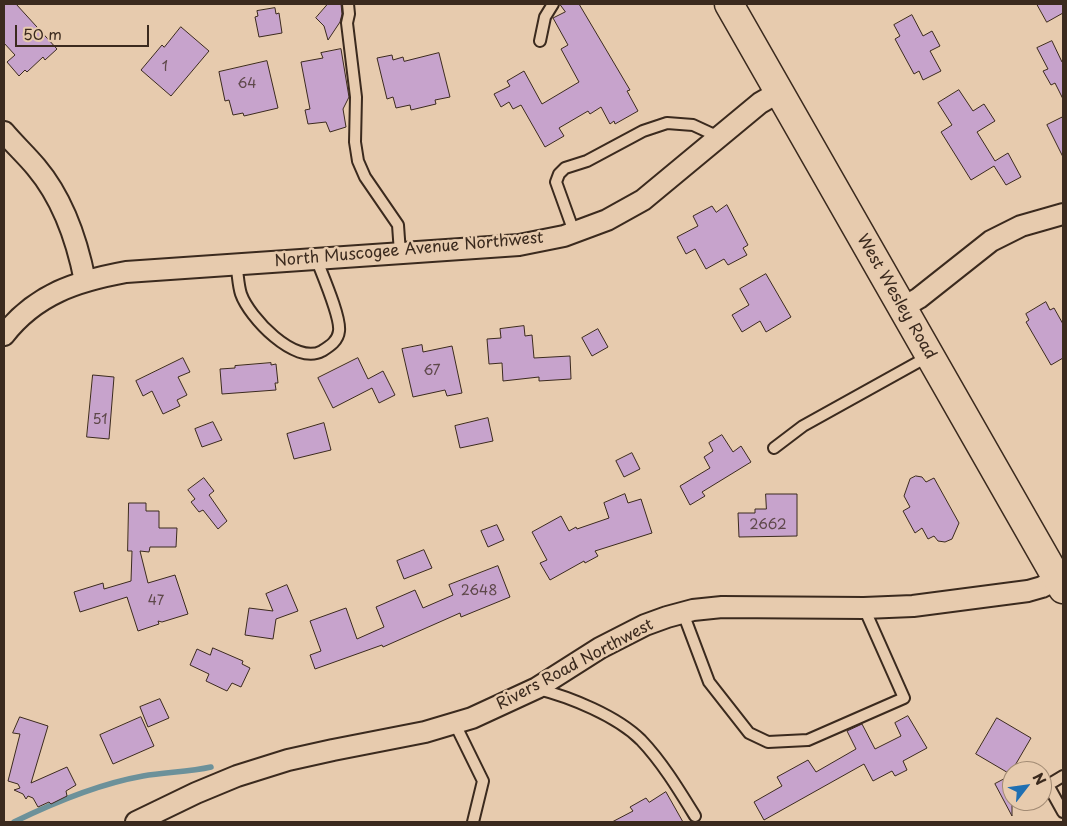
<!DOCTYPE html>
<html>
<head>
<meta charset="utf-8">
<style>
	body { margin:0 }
	#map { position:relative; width:1067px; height:826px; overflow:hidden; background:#e7cbae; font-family:"Playpen Sans",sans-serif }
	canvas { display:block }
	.frame { position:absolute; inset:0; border:5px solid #3b2a1e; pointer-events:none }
	.north { position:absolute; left:1002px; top:761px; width:50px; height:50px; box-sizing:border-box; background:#e7cbae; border:1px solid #a28b74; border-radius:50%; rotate:60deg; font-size:14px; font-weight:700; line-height:20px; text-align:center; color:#3b2a1e }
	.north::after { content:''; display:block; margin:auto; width:18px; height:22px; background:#1f6fb2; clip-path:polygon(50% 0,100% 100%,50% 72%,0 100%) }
	.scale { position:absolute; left:15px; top:25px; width:134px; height:22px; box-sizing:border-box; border:2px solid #3b2a1e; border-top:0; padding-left:6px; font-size:15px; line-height:18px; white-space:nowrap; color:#3b2a1e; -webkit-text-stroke:4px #e7cbae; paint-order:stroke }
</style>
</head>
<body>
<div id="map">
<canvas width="1067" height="826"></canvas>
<div class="frame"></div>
<div class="north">N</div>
<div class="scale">50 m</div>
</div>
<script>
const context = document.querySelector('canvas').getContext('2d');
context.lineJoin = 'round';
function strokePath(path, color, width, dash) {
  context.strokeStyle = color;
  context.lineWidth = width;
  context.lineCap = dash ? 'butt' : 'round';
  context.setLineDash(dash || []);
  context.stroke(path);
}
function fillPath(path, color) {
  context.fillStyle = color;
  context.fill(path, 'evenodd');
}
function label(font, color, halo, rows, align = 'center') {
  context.font = font + ' "Playpen Sans",sans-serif';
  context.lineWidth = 5;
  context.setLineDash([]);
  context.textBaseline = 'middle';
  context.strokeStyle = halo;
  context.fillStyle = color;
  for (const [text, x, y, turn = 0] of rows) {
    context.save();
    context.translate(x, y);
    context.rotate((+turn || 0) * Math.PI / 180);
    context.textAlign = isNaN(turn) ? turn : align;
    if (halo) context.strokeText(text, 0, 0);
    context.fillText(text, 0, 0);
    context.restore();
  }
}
strokePath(new Path2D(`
	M14,822C55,802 98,784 143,776C166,772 189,772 211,767`), '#6c919a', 5.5);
const building = new Path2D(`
	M4,4H16L57,49L45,60L43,57L27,72L25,70L19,76L7,62L15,55L4,43Z
	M328,4H341L342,14L340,22L328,40L324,26L316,18Z
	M560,4H579L630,90L627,91L638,111L615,124L614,121L610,124L601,107L590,114L588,111L559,128L564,136L545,147L521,105L513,109L509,102L501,107L494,94L510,86L507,81L524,71L542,104L579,82L561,49L568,45L553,18L565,12Z
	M1037,4H1063V13L1047,22Z
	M275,8L276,14L279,13L282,33L259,37L255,17L258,16L257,11Z
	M912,15L923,36L932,31L940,46L930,51L941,71L923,80L919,71L914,74L895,39L900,36L894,25Z
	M181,27L209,51L171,96L141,70L162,45L164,47Z
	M1052,41L1062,62L1063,61V99L1055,83L1051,85L1043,71L1048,69L1037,48Z
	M341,49L349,97L343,109L346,127L330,132L326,122L308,124L305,110L310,109L301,62L323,58L321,53Z
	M439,53L450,97L435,100L436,104L411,110L410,105L396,108L393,97L387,99L377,58L392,55L393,60L403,57L404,61Z
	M267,61L278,108L244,116L243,113L233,115L229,100L225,101L219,72Z
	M959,90L973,111L984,104L995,121L977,132L995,161L1008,153L1021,177L1006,185L994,166L971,180L941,132L952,125L938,103Z
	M1063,117V157L1047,125Z
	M727,205L748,245L743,248L747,255L728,265L724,259L706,269L695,249L686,254L677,237L698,226L693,216L712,206L716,212Z
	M766,274L791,317L766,332L760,321L742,332L732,315L749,305L740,289Z
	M1046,302L1050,310L1054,308L1063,324V358L1051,365L1026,322L1029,320L1026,314Z
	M524,326L525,336L532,335L534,358L570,356L571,379L539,381V377L503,381L502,363L489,364L487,339L501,338L500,329Z
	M598,329L608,347L592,356L582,338Z
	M422,345L423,352L452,346L462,393L447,396L445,390L413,397L402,349Z
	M183,358L190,372L178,377L187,395L177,400L180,406L163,414L152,391L143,396L136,381Z
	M358,358L368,379L383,371L395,395L379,403L372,388L333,408L318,378Z
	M271,363V365L276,364L278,383H275L276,390L222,394L220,369L235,368V366Z
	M93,375L114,377L109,439L87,437Z
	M488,418L493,441L460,448L455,426Z
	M213,422L222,440L202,447L195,429Z
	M324,423L331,450L294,459L287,434Z
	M722,435L733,452L741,446L751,462L702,492L705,496L690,505L680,486L710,468L704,457L713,451L709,443Z
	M632,453L640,469L624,477L616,461Z
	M916,476L922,477L926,482L934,478L959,523L952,539L945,542L938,541L934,536L928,539L922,528L915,533L903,511L910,507L904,496L910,479Z
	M204,478L214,491L209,495L227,521L218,529L203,510L199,512L191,502L195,499L188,490Z
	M625,494L628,503L641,499L652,533L595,551L598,556L585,563L584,561L550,580L540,563L547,560L532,532L561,516L569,531L576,527L577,529L609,518L604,503Z
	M766,494H797V536L739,537L738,513H755V509H766Z
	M129,503H146V511H159V528H177L176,547H150L149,552L140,551L148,583L175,575L188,614L162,622L158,621L159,624L138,631L127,597L80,612L74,592L103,583L104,589L131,581L132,551H128Z
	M497,525L504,540L488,547L481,531Z
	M424,550L432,568L404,579L397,561Z
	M498,566L510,597L461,617L460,613L383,647L382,645L315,669L310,655L321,651L310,621L346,608L357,639L384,627L376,607L415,590L423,608L453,595L449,585Z
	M287,585L298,611L276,619L273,639L245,635L249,608L273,611L266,594Z
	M213,648L243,661L242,664L250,668L241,687L232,683L227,691L206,681L209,674L190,665L197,649L210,655Z
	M160,699L169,718L148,727L140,707Z
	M908,716L927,748L903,761L907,770L895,776L892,771L873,781L864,764L764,820L754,802L782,786L777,777L808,760L816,772L856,749L847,731L862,724L875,749L901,736L895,723Z
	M20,717L48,726L31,783L67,767L76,785L66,791L67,796L51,804L49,802L38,807L33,798L28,796L26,799L23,794L14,790L20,788L18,784L8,781L20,734L13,733Z
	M141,717L154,746L113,764L100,735Z
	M997,718L1031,738L1010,774L976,754Z
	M1012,775V816L995,784Z
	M666,792L683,822H612L633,811L630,807L646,798L649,802Z`);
fillPath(building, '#c7a3cc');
strokePath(building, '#3b2a1e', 1);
const lane = new Path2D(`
	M348,4L349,14L347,23L356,97L355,142L358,161L365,177L398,225L400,253
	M540,41L545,17L553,4
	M574,232L556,182L559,174L565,168L587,161L643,131L667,123L693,125L719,137
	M236,264C238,273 238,285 241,294C249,317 295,366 322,351C330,346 338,341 339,331C341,317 322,274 316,258
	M774,448L803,426L929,356
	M683,613L709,682L749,733L768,742L808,740L904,698L864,608
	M538,689C570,697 617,716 641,740C662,762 679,790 695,816
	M455,724L483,781L473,822
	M1063,776L1048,785L1063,812`);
const street = new Path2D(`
	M4,132C14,144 26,155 36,167C63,199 77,240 85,281
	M902,308L919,298L991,241L1021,226L1063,214
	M4,335C36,294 77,281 126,272L519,245L564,236L607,220L643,200L760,103L779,92
	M136,822L196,793L237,776L288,760L333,750L425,732L472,718L537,688L600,648L645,625L667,617L693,610L722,607L864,608L913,606L1028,591L1042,587L1058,579`);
const secondary = new Path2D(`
	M729,4L1063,589`);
strokePath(lane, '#3b2a1e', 14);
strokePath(street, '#3b2a1e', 24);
strokePath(secondary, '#3b2a1e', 31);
strokePath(lane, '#e7cbae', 10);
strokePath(street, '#e7cbae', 20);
strokePath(secondary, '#e7cbae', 28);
label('14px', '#5e484a', null, [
	["1",165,67],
	["64",247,84],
	["67",432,371],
	["51",100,420],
	["2662",768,525],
	["2648",479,591],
	["47",156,601]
]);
label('16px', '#3b2a1e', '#e7cbae', [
	["North Muscogee Avenue Northwest",409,250,-5],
	["West Wesley Road",896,297,60],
	["Rivers Road Northwest",575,665,-28]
]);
</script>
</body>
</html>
